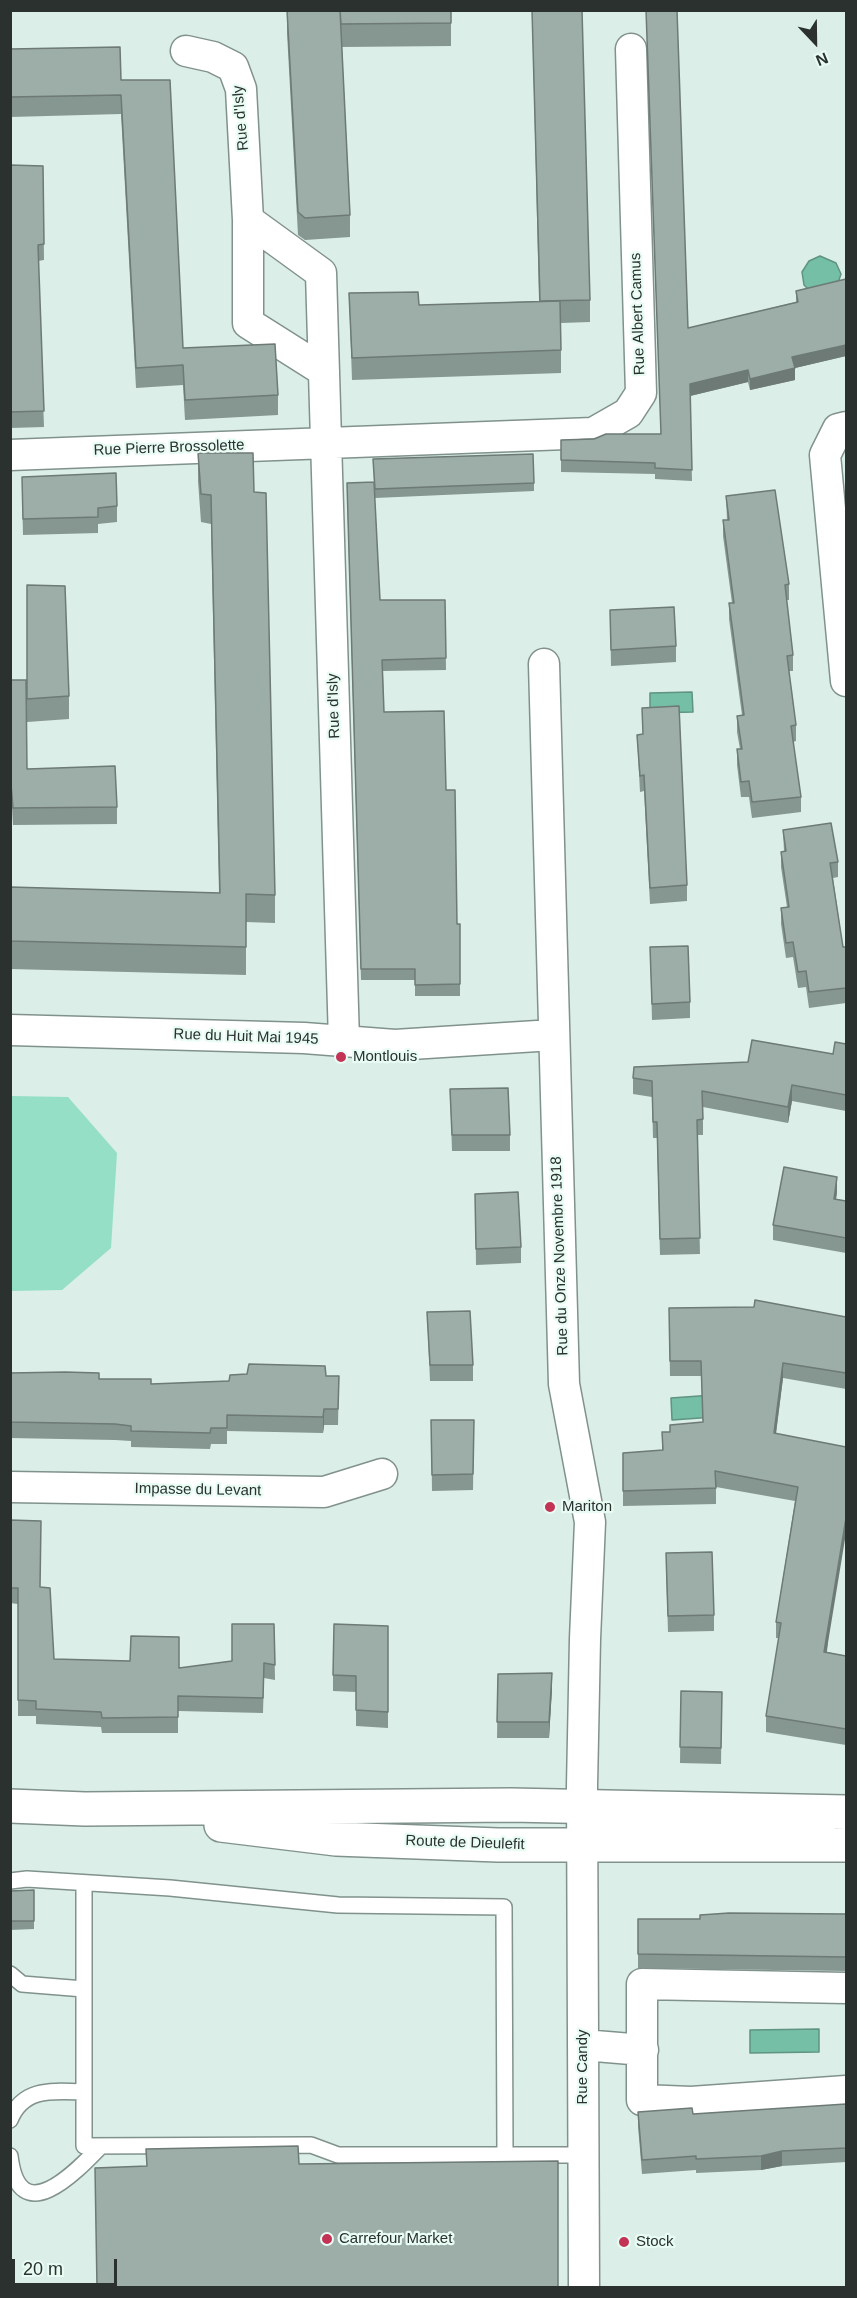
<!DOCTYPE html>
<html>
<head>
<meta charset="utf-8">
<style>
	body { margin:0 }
	#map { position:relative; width:857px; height:2298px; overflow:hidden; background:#dbeee7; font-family:Arial,sans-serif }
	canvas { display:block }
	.frame { position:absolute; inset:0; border:12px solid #2a312e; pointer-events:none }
	.north { position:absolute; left:785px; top:12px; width:60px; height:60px; -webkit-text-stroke:4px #e8fcf4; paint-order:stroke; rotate:158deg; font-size:16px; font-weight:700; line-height:24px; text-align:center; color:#2a312e }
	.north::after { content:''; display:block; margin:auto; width:21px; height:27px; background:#2a312e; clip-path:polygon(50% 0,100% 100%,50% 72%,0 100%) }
	.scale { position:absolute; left:12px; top:2259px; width:105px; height:27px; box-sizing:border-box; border:3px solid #2a312e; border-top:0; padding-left:8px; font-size:18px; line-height:21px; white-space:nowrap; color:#2a312e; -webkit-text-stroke:4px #e8fcf4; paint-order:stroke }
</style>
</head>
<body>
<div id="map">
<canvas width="857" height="2298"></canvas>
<div class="frame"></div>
<div class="north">N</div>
<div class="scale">20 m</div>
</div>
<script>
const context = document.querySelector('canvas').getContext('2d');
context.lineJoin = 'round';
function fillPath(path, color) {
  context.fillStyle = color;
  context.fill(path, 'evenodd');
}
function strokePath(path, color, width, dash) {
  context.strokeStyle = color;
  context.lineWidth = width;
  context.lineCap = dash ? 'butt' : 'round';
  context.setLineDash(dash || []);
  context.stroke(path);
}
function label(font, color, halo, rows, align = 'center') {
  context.font = font + ' Arial,sans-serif';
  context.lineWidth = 4.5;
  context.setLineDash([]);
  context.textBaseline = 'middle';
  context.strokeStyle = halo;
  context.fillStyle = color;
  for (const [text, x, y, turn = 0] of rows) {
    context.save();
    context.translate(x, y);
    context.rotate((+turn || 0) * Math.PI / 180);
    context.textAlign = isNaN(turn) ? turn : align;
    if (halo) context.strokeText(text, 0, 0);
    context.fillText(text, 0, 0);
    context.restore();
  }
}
fillPath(new Path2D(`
	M11,1096L68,1097L117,1153L111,1248L62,1290L11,1291Z`), '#94dfc5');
const water = new Path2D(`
	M820,256L836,263L841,274L837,286L809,290L804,285L802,272L809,261Z
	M692,692L693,712L650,713V693Z
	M713,1395L714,1417L672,1420L671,1398Z
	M819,2029V2052L750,2053V2030Z`);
fillPath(water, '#74bfa5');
strokePath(water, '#5e9481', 1.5);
const service = new Path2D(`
	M10,1881L27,1879L170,1888L338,1905L504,1907L505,2155
	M84,1883V2146L311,2145L338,2155H584
	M10,1974L22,1984L84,1989
	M10,2120C23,2087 53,2091 83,2092
	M10,2156C19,2231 75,2173 101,2146`);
const minor = new Path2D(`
	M186,51L213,57L233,67L241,89L248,220L321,273L344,1041
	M248,220V323L324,371
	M846,427L838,429L825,455L846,681
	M10,455L593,433L628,413L641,393L631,49
	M544,664L564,1384L590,1522L585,1639L582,1786L584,2288
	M10,1030L304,1038L395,1045L553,1035
	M10,1487L324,1492L382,1474
	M586,1845L616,1829L652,1825L802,1828L836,1811
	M846,1988L642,1984V2100L691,2102L846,2091
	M583,2045L643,2050`);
const secondary = new Path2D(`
	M10,1806L85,1809L511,1805L846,1812
	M221,1825L336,1839L498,1845H846`);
strokePath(service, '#80928b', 18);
strokePath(minor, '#80928b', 33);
strokePath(secondary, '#80928b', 36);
strokePath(service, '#fff', 15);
strokePath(minor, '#fff', 30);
strokePath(secondary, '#fff', 33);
fillPath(new Path2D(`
	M287,10H451V46L342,47L350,215V237L305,240L298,235L287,33Z
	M532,10L590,300V322L561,323V373L352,380L349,293L419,305L539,301Z
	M10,49L121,80L183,348L278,395V415L185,420L183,385L136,388L121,114L10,117Z
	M10,165L43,166L44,260L38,261L44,427L10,428Z
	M846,279V356L795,368V380L750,390L748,382L690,396L692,481L655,479V474L561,472V440L660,434L688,328L796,302V291Z
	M198,453L254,492L275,895V923L246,922V975L10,969V887L219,893L211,524L201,522L198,481Z
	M373,459L534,483V491L375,498L374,482L380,600H445L446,670L383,671L384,712L446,790L457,924H460V996H415V980H361L347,495L374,482Z
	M22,493L117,506V522L98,524V533L23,535Z
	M726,496L789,584V600H786L793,655V671H789L796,725V741L793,742L801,797V812L752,818L749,797H741L737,765V749H740L737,732V716L742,715L729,619V603H732L723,536V520H727Z
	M27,585L69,696V719L27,722Z
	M610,610L676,646V662L611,666Z
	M10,680L27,769L117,807V824L13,825L11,790Z
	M637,735L687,885V901L650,904L644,791L640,792Z
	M783,830L838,862V877L833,878L843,947H846V1003L809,1008L806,987L798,988L793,957L786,958L781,924V908L787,907L781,867V852L784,851Z
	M650,947L690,1002V1018L652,1020Z
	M846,1044V1111L792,1101L788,1123L703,1107V1135H697L700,1254L660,1255L657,1138H653L652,1097L633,1094V1078L748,1062L833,1054Z
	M450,1089L510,1135V1151H452Z
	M837,1192L836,1199L846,1201V1253L773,1240V1225Z
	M475,1194L521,1247V1263L476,1265Z
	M427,1312L473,1365V1381H430Z
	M846,1317V1389L783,1378L776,1434L846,1447L827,1652L846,1656V1745L766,1732V1716L779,1638H776V1622L795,1501L716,1487V1504L623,1506V1453L662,1450V1432H670L703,1423L701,1376H670L669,1324Z
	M10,1373L151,1384L339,1376L338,1425H324L323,1433L227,1431V1444H211L210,1449L131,1447V1441L115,1440L10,1438Z
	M431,1420H474L473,1490L432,1491Z
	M10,1520L40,1587L54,1659L179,1668L232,1661L274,1624L275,1680L264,1678L263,1713L178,1711V1733H102L101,1727L36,1724V1716H18V1604L10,1603Z
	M666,1569L714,1615V1631L668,1632Z
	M388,1626V1728L356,1726V1692L333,1691V1675Z
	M498,1674L552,1689L549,1738H497Z
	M681,1691L722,1692L721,1764L680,1763Z
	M34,1890V1929L10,1930V1891Z
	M846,1914V1971L638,1968V1919H700Z
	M846,2104V2162L782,2166L761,2170L696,2173V2170L642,2174L638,2126V2112L693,2114Z`), '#869690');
fillPath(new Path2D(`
	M846,345V356L795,368V380L750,390V379L792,357Z
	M748,370V382L690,396V384Z
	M792,1085V1101L788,1123V1107Z
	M837,1177V1192L834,1214V1199Z
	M783,1363V1378L774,1448V1433Z
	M324,1409V1425L323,1433V1417Z
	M846,1518V1533L824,1667V1652Z
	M552,1673V1689L549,1738V1722Z
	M782,2151V2166L761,2170V2156Z`), '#6d7a75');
const building = new Path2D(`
	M287,10H340L350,215L305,218L298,212Z
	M340,10H451V23L341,24Z
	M532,10H582L590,300L540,301Z
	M646,10H677L688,328L798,302L796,291L846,279V345L792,357L795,368L750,379L748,370L690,384L692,470L655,468V463L561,460V440L594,439L606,434H661Z
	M120,47L121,80H170L183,348L275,344L278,395L185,400L183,365L136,368L121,95L10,97V49Z
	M10,165L43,166L44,244L38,245L44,411L10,412Z
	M418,292L419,305L560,301L561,350L352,358L349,293Z
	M198,453H253L254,492L266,493L275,895L246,894V947L10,941V887L220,893L211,495L201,494Z
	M533,454L534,483L375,489L373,459Z
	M116,473L117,506L98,508V517L23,519L22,477Z
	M374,482L380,600H445L446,658L382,660L384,712L444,711L446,790H455L457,924H460V984L415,985V969H361L347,483Z
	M775,490L789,584L785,585L793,655L787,656L796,725L791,726L801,797L752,802L749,781L741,782L737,749H742L737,716L744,715L729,603H734L723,520H729L726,496Z
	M27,585L65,586L69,696L27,699Z
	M674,607L676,646L611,650L610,610Z
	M10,680H26L27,769L115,766L117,807L13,808L10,772Z
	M679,706L687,885L650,888L644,775L640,776L637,735L643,734L642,708Z
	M831,823L838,862L830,863L843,947H846V988L809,992L806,971L798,972L793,942L786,943L781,908L789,907L781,852L786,851L783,830Z
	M688,946L690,1002L652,1004L650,947Z
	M752,1040L833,1054L835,1042L846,1044V1095L792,1085L788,1107L702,1091L703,1119L697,1120L700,1238L660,1239L657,1122H653L652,1081L633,1078L634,1067L748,1062Z
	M508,1088L510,1135H452L450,1089Z
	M784,1167L837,1177L834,1199L846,1201V1238L773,1225Z
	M518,1192L521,1247L476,1249L475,1194Z
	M755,1300L846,1317V1373L783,1363L774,1433L846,1447V1518L824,1652L846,1656V1729L766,1716L781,1623L776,1622L798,1487L715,1471L716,1488L623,1491V1453L663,1450L662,1432H670V1425L703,1422L701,1361H670L669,1308L754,1307Z
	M470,1311L473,1365H430L427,1312Z
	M249,1364L325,1366L326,1376H339L338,1409H324L323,1417L227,1415V1428H211L210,1433L131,1431V1426L115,1424L10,1422V1373L65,1372L99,1373V1379H151V1384L229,1381L230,1375L247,1374Z
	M431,1420H474L473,1474L432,1475Z
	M10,1520L41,1521L40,1587L50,1588L54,1659L130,1661L131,1636L179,1637V1668L232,1661V1624H274L275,1665L264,1663L263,1698L178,1696V1717L102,1718L101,1712L36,1709V1701L18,1700V1588H10Z
	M712,1552L714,1615L668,1616L666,1553Z
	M334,1624L388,1626V1712L356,1710V1676L333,1675Z
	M552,1673L549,1722H497L498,1674Z
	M681,1691L722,1692L721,1748L680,1747Z
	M34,1890V1921H10V1891Z
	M729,1913L846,1914V1957L638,1954V1919H700V1915Z
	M846,2104V2148L782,2151L761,2156L696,2159V2156L642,2160L638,2112L692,2108L693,2114Z
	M298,2146L299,2164L558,2161V2288H97L95,2168L147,2166L146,2149Z`);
fillPath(building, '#9caea7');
strokePath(building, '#6d7a75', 1.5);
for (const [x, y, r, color] of [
	[341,1057,6,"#c23356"],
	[550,1507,6,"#c23356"],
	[327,2239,6,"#c23356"],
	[624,2242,6,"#c23356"]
]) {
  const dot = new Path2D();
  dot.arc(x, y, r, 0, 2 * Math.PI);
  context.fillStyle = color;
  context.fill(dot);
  strokePath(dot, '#e8fcf4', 2);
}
label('15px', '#2a312e', '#e8fcf4', [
	["Rue d'Isly",241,118,-95],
	["Rue Albert Camus",638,314,-92],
	["Rue Pierre Brossolette",169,448,-2],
	["Rue d'Isly",334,706,-92],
	["Rue du Huit Mai 1945",246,1037,2],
	["Rue du Onze Novembre 1918",560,1256,-92],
	["Impasse du Levant",198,1490,1],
	["Route de Dieulefit",465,1843,2],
	["Rue Candy",583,2067,-90]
]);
label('15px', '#2a312e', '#e8fcf4', [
	["Montlouis",353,1057],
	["Mariton",562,1507],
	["Carrefour Market",339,2239],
	["Stock",636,2242]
], 'left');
</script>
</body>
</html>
